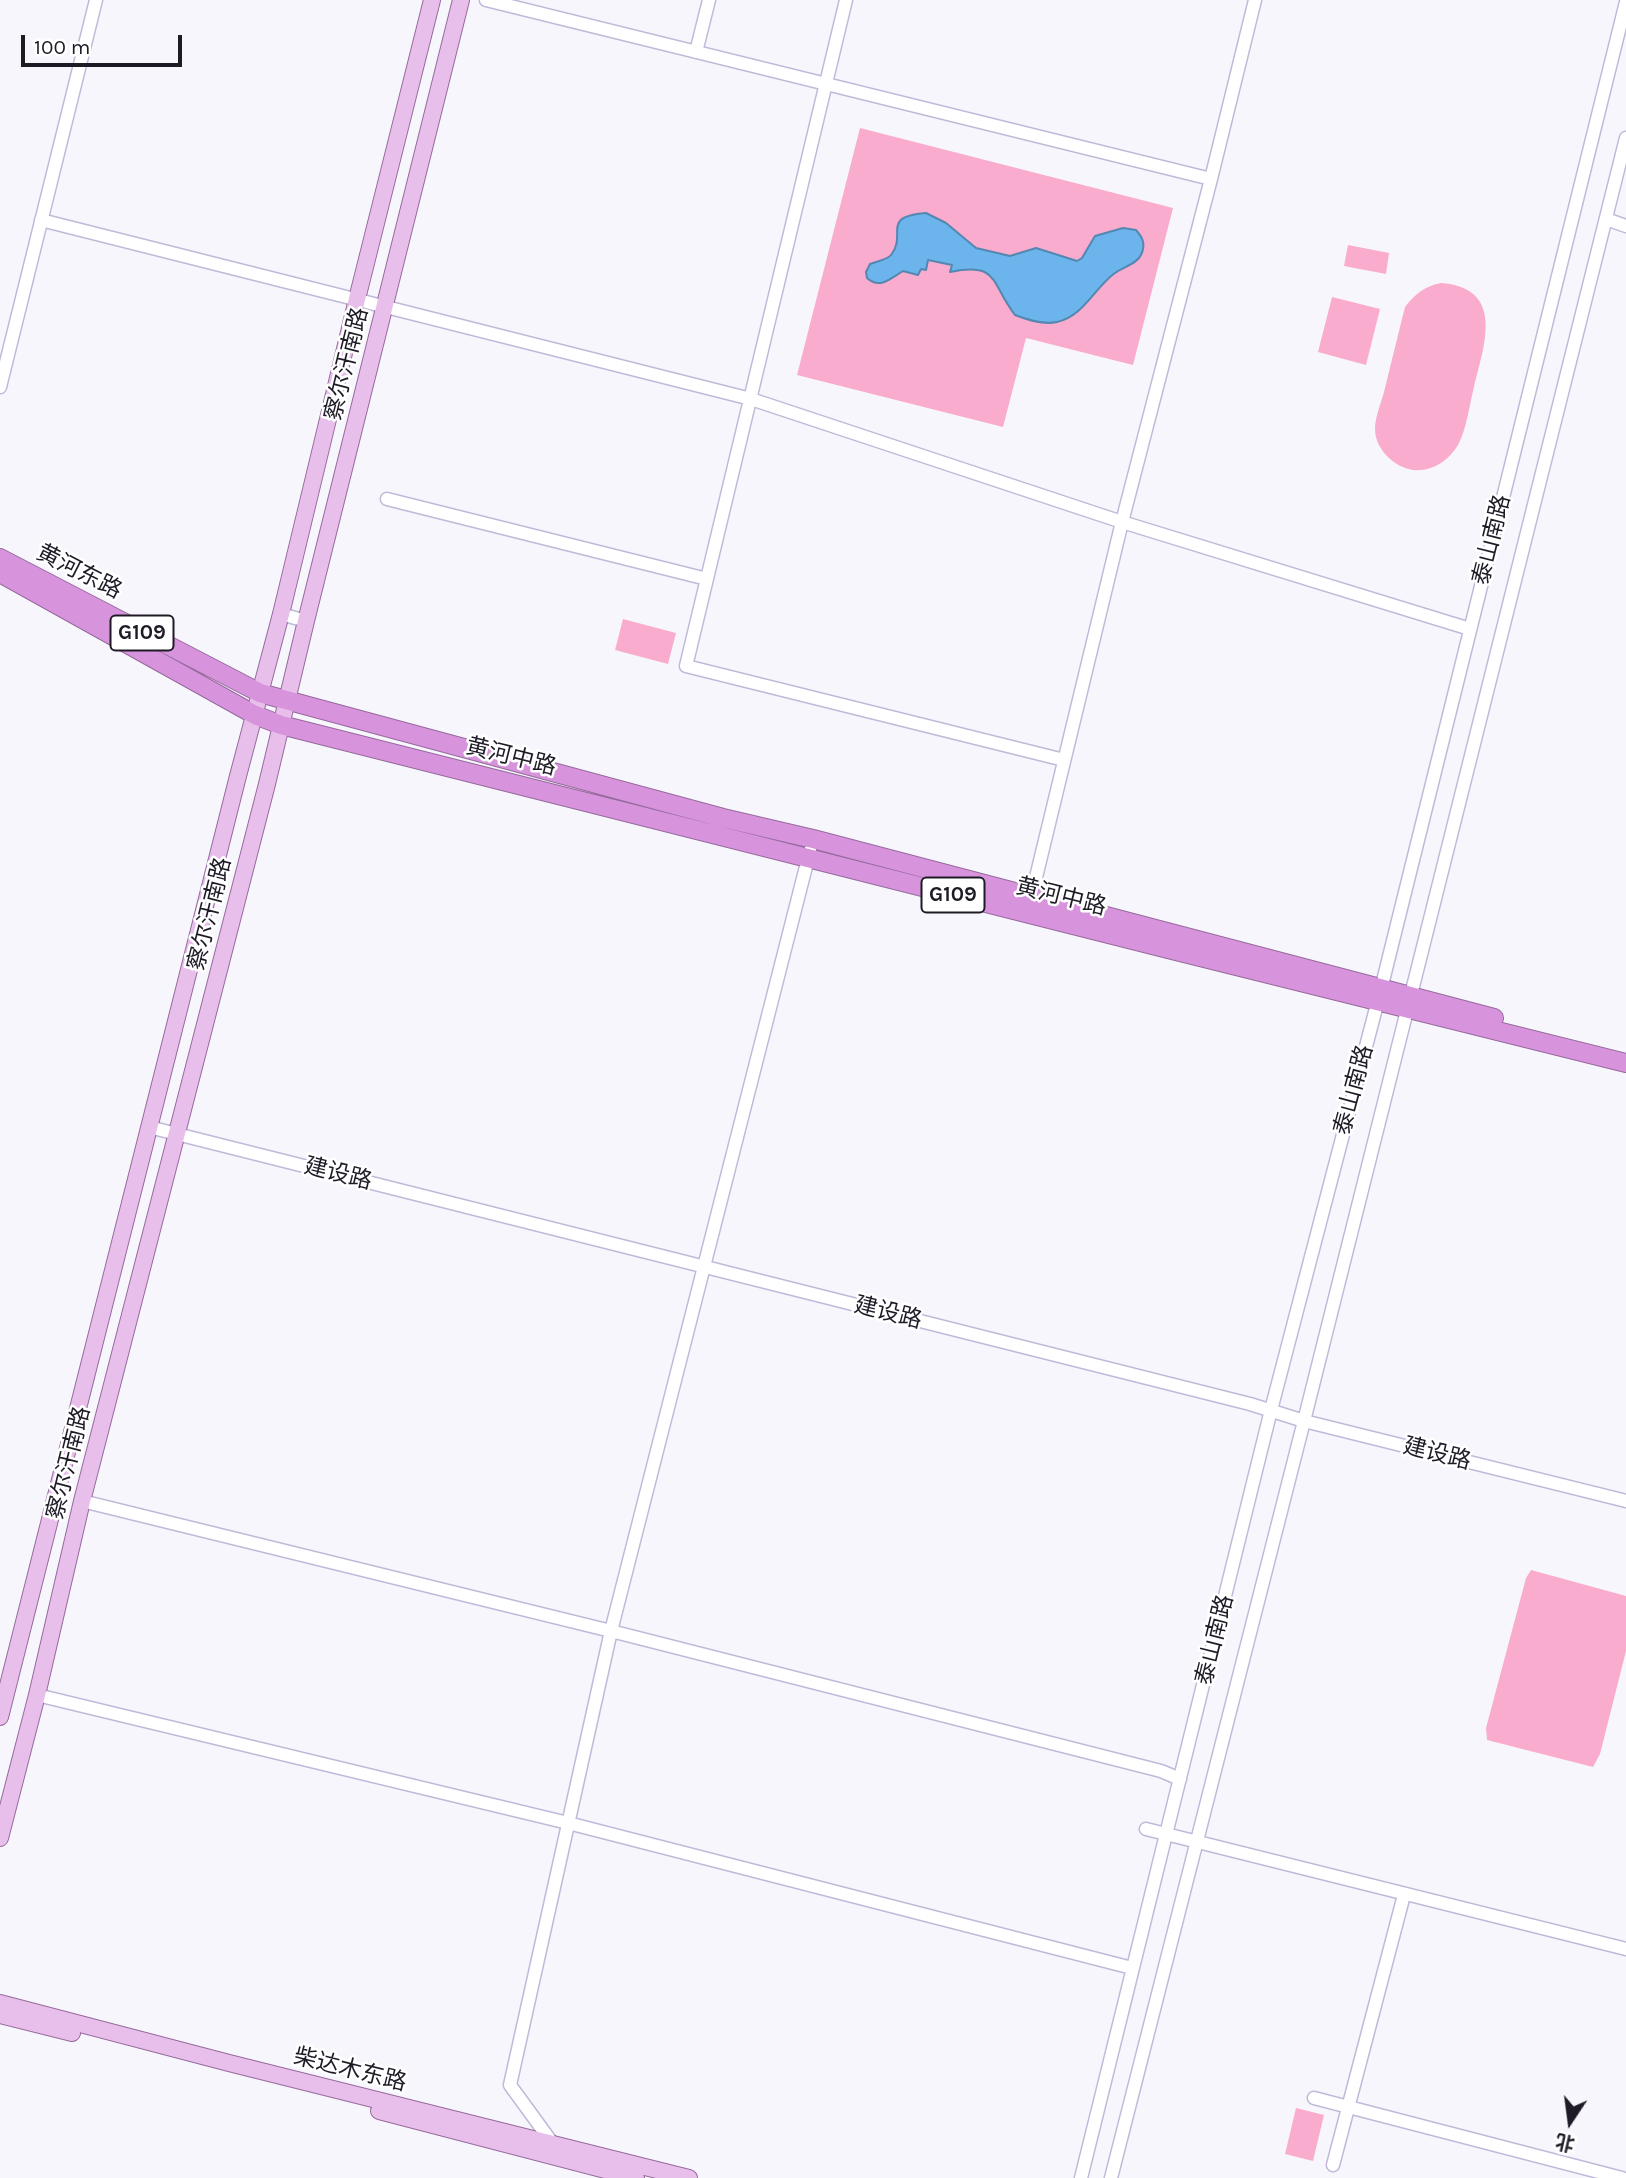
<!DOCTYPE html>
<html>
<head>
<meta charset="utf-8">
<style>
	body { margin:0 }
	#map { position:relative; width:1626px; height:2178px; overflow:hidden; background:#f8f6fd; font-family:Karla,"Noto Sans SC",sans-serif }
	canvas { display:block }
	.north { position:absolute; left:1535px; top:2087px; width:70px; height:70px; -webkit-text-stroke:5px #fff; paint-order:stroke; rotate:193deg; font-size:19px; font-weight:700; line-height:28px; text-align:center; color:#1e1b27 }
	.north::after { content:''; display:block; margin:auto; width:24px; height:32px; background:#1e1b27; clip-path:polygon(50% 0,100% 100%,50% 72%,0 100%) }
	.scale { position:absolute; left:21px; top:35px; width:161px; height:32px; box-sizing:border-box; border:4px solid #1e1b27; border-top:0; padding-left:9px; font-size:21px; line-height:24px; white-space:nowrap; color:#1e1b27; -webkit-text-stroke:5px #fff; paint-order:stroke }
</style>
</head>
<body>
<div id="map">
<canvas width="1626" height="2178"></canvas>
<div class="north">北</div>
<div class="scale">100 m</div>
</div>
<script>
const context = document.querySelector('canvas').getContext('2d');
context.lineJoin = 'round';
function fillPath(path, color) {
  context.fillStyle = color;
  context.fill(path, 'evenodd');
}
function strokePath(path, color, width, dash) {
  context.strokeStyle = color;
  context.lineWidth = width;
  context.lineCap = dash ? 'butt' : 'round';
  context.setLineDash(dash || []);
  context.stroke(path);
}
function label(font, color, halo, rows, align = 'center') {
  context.font = font + ' Karla,"Noto Sans SC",sans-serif';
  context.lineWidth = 5;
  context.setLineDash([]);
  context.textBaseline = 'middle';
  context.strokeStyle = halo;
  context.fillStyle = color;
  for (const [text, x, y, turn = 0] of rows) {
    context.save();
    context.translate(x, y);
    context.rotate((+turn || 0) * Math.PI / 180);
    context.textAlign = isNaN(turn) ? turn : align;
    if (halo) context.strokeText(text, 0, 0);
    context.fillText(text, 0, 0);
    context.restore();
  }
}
fillPath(new Path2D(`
	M860,128L1173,208L1133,365L1026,338L1003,427L797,375Z
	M1348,245L1389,253L1386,274L1344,266Z
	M1441,283C1506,288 1484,346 1474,387C1469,406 1467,428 1458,445C1448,461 1432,472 1413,470C1394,467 1375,449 1375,429C1375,417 1381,403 1384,392C1391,363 1398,335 1405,307C1415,294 1425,286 1441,283Z
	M1332,297L1380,309L1366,365L1318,352Z
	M623,619L676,633L668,664L615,650Z
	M1531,1570L1626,1596V1651L1600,1754L1593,1767L1487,1740L1486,1728L1526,1578Z
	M1296,2108L1324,2115L1313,2161L1285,2154Z`), '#f9accd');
const water = new Path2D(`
	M926,213L946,223L976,248L1010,256L1036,248L1077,261L1082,258L1095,236L1123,228L1136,230C1143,238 1146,244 1141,255C1137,264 1123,267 1115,273C1095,287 1083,317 1057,322C1043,325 1028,320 1015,315C990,282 999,262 950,272L952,265L928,260L926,270L921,269L918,275L903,271C891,278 880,290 867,278L866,272L870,264C877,261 887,260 891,255C908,234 879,217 926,213Z`);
fillPath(water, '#6bb5ec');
strokePath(water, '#5487b1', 2);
const minor = new Path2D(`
	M486,0L1211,179
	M846,0L686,666L1064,760
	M696,52L709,0
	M1606,219L1626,226
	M41,220L751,399L1122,522L1470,629
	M0,387L96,0
	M387,499L707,579
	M281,614L306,621
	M1031,898L1122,522L1211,179L1255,0
	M149,1127L1250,1404L1304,1421L1626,1501
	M82,1501L611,1631L1161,1771L1180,1779
	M37,1695L568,1823L1132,1968
	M1146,1829L1626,1949
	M1314,2098L1622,2178
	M553,2144L510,2085L611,1631L810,851
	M1333,2165L1404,1895
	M1081,2178L1271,1410L1381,989L1626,2
	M1111,2178L1304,1421L1626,138`);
const major = new Path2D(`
	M0,1717L238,776L281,614L357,299L432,0
	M0,1838L37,1695L82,1501L267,784L306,621L461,0
	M0,2003L229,2063L689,2178
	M0,2015L72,2033
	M379,2111L636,2178`);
const highway = new Path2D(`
	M0,558L260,693L723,818L813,839L1494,1018
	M0,573L255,715L281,725C729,837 1177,953 1626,1063`);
strokePath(minor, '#c1b9d9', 15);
strokePath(major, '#966a9d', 18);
strokePath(highway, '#966a9d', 20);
strokePath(minor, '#fff', 12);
strokePath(major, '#e7bfea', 16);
strokePath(highway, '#d794dc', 18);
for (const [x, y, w] of [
	[142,633,63],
	[953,895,63]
]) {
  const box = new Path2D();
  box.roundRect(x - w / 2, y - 17.5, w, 35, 5);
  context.fillStyle = '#fff';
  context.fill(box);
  strokePath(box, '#1e1b27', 2);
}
label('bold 21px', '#1e1b27', null, [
	["G109",142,633],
	["G109",953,895]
]);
label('23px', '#1e1b27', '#fff', [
	["察尔汗南路",347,364,-76],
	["泰山南路",1492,540,-76],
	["黄河东路",79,572,27],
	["黄河中路",511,757,14],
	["黄河中路",1061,897,14],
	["察尔汗南路",210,914,-76],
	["泰山南路",1354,1090,-75],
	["建设路",338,1174,14],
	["建设路",888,1313,14],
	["建设路",1437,1454,14],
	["察尔汗南路",69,1463,-76],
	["泰山南路",1215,1640,-76],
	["柴达木东路",350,2070,14]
]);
</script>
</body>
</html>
